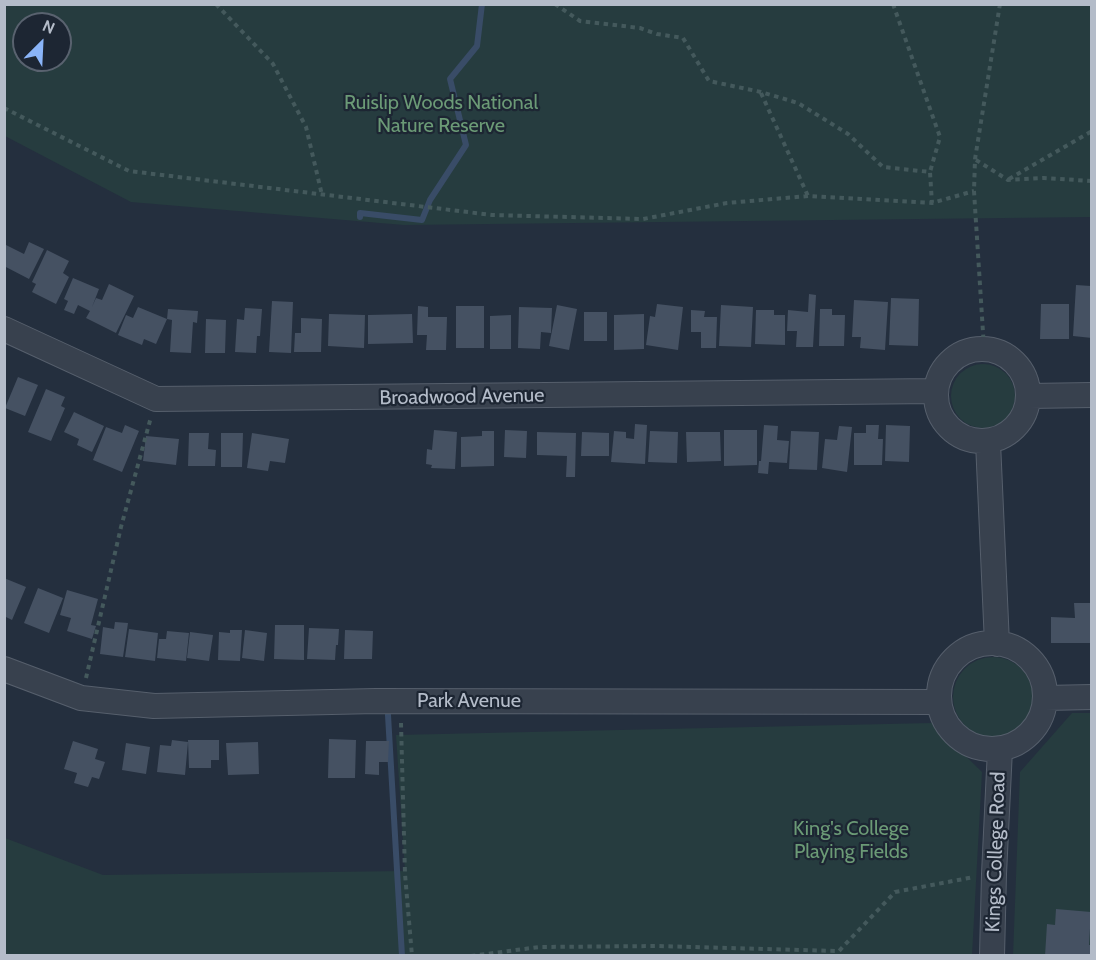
<!DOCTYPE html>
<html>
<head>
<meta charset="utf-8">
<style>
	body { margin:0 }
	#map { position:relative; width:1096px; height:960px; overflow:hidden; background:#242f3e; font-family:Cabin,sans-serif }
	canvas { display:block }
	.frame { position:absolute; inset:0; border:6px solid #b4bcc9; pointer-events:none }
	.north { position:absolute; left:12px; top:12px; width:60px; height:60px; box-sizing:border-box; background:#1d2633; border:2px solid #59626f; border-radius:50%; rotate:24deg; font-size:16px; font-weight:700; line-height:24px; text-align:center; color:#b4bcc9 }
	.north::after { content:''; display:block; margin:auto; width:21px; height:27px; background:#8ab4f8; clip-path:polygon(50% 0,100% 100%,50% 72%,0 100%) }
</style>
</head>
<body>
<div id="map">
<canvas width="1096" height="960"></canvas>
<div class="frame"></div>
<div class="north">N</div>
</div>
<script>
const context = document.querySelector('canvas').getContext('2d');
context.lineJoin = 'round';
function fillPath(path, color) {
  context.fillStyle = color;
  context.fill(path, 'evenodd');
}
function strokePath(path, color, width, dash) {
  context.strokeStyle = color;
  context.lineWidth = width;
  context.lineCap = dash ? 'butt' : 'round';
  context.setLineDash(dash || []);
  context.stroke(path);
}
function label(font, color, halo, rows, align = 'center') {
  context.font = font + ' Cabin,sans-serif';
  context.lineWidth = 4.5;
  context.setLineDash([]);
  context.textBaseline = 'middle';
  context.strokeStyle = halo;
  context.fillStyle = color;
  for (const [text, x, y, turn = 0] of rows) {
    context.save();
    context.translate(x, y);
    context.rotate((+turn || 0) * Math.PI / 180);
    context.textAlign = isNaN(turn) ? turn : align;
    if (halo) context.strokeText(text, 0, 0);
    context.fillText(text, 0, 0);
    context.restore();
  }
}
fillPath(new Path2D(`
	M4,5H1091V217L404,225L131,202L5,136ZM24,24H60V60H24Z
	M951 396a32 32 0 1 1 64 0a32 32 0 1 1-64 0Z
	M953 697a40 40 0 1 1 80 0a40 40 0 1 1-80 0Z
	M1072,713H1091V955L1013,956L1020,772Z
	M932,723L982,772L972,955H5V838L103,875L405,871L396,735Z`), '#263c3f');
strokePath(new Path2D(`
	M360,217V213L422,220L430,200L466,145L450,79L477,46L482,4
	M388,715L402,956`), '#394c67', 6);
fillPath(new Path2D(`
	M29,242L44,249L29,279L4,266V244L24,254Z
	M47,250L69,261L63,273L69,277L56,304L32,292L36,284L32,282Z
	M73,278L99,289L92,307L96,298L102,300L109,284L134,296L116,333L86,318L90,311L78,305L74,314L64,310L68,301L64,299Z
	M1076,285L1091,286L1092,338L1073,336Z
	M809,294L816,295L813,347H796L797,331H787L788,310L808,312Z
	M891,298L919,299L918,346L889,345Z
	M854,300L888,302L885,350L860,348L861,337H852Z
	M272,301L293,302L291,353L269,352Z
	M657,304L683,307L678,350L646,345L650,316L655,317Z
	M1041,304H1069V339H1040Z
	M557,305L577,309L569,350L549,346Z
	M721,305L753,307L751,347L719,346Z
	M418,306L428,307V317H447L446,350H426L427,335H417Z
	M456,306H484V348H456Z
	M138,307L167,319L156,344L144,339L142,345L118,335L126,315L133,318Z
	M519,307L552,308L551,333L541,332L540,349L518,348Z
	M245,308L262,309L260,336H257L256,353L235,352L237,319L244,320Z
	M168,309L198,311L197,323L193,322L191,353L170,352L172,320L167,319Z
	M820,309H832V315H845L844,346H819Z
	M691,310L705,311L704,317H717L716,348H701V332H691Z
	M756,310H774V315H785V345L755,344Z
	M584,312H607V341H584Z
	M329,314L365,315L364,348L328,346Z
	M412,314L413,343L368,344V315Z
	M644,314V349L614,350V315Z
	M511,315V349H490V316Z
	M301,318L322,319L321,352H294L295,333H301Z
	M206,319L226,320L225,353H205Z
	M18,377L38,385L25,416L5,408Z
	M46,389L65,397L61,406L65,408L51,441L28,432Z
	M74,412L104,426L92,452L77,445L79,439L64,432Z
	M635,424L647,425L645,464L611,462L614,431L626,432V438L634,439Z
	M125,425L139,431L122,472L93,460L106,427L122,433Z
	M764,425L778,426L777,440L789,441L787,463L769,462L768,474L758,473L759,461H761Z
	M866,425H879L878,439H883L882,465H854V433H866Z
	M886,425L910,426L909,462L885,461Z
	M839,426L852,427L847,472L822,468L825,439L837,440Z
	M434,430L457,432L455,469L431,468L432,465L426,464L427,449L432,450Z
	M505,430L527,431L526,458L504,457Z
	M724,430H757V465L724,466Z
	M482,431H494V466L461,467V437L482,436Z
	M650,431L678,432L677,463L648,462Z
	M791,431L819,432L817,470L789,469Z
	M537,432L576,433L575,477H566L567,456L537,455Z
	M582,432L609,433V456H581Z
	M686,432H720L721,461L687,462Z
	M189,433H209L208,449L216,450L215,466H188Z
	M221,433H243L242,467H221Z
	M252,433L289,439L285,463L270,461L268,471L247,468Z
	M146,436L179,439L176,465L143,461Z
	M4,578L26,587L12,620L4,616Z
	M38,588L63,598L49,633L24,623Z
	M67,590L98,599L91,625L96,626L92,639L67,631L71,618L60,615Z
	M1074,603H1092V643H1051V617L1075,618Z
	M115,622L128,623L123,657L100,654L103,627L114,629Z
	M275,625H304V660L274,659Z
	M309,628L339,629L338,645H336L335,660L307,659Z
	M129,629L158,633L155,661L125,657Z
	M230,630H242L240,661L218,660L219,632L230,633Z
	M245,630L267,633L264,661L242,658Z
	M345,630L373,631L372,659H344Z
	M167,631L189,633L186,661L157,658L159,639H166Z
	M190,632L213,635L209,661L187,658Z
	M329,739L356,740L355,778H328Z
	M172,740L188,742L185,775L157,772L160,745L171,746Z
	M188,740H219V760H211V768H189Z
	M73,741L98,749L95,759L105,762L99,779L92,777L88,787L74,783L77,773L64,769Z
	M366,741H389L388,762H379V775L365,774Z
	M258,742L259,774L228,775L226,743Z
	M126,743L150,747L146,774L122,770Z
	M1056,909L1091,912L1089,945H1092V956H1045L1047,924L1055,925Z`), '#455162');
const minor = new Path2D(`
	M4,329L156,399L935,391
	M936 395a46 46 0 1 1 92 0a46 46 0 1 1-92 0Z
	M1029,396L1092,395
	M988,442L997,644
	M939 696a53 53 0 1 1 106 0a53 53 0 1 1-106 0Z
	M4,669L81,698L154,706L376,701L939,702
	M1045,698L1092,697
	M992,956L994,874L1000,749`);
strokePath(minor, '#565f6c', 26);
strokePath(new Path2D(`
	M216,4L273,64L306,127L322,195
	M269,4H274
	M555,4L580,21L640,28L657,34L683,38L709,81L761,92L798,103L848,134L883,167L930,172L932,203L974,191
	M893,4L940,137L930,172
	M761,93L808,196
	M4,108L129,171L492,215L643,219L727,203L808,196L932,203
	M976,160L1008,180L1044,178L1092,181
	M1009,179L1092,131
	M984,348L974,191L975,159L1000,4
	M86,678L121,527L151,417
	M401,723L405,874L412,956
	M471,956L539,947L658,946L839,951L895,892L974,877`), '#44595c', 4, [4.5, 4.5]);
strokePath(minor, '#38414e', 24);
label('20px', '#6b9a76', '#1d2633', [
	["Ruislip Woods National",441,103],
	["Nature Reserve",441,126],
	["King's College",851,829],
	["Playing Fields",851,852]
]);
label('20px', '#b4bcc9', '#1d2633', [
	["Broadwood Avenue",462,397,-1],
	["Park Avenue",469,701],
	["Kings College Road",996,852,-88]
]);
</script>
</body>
</html>
